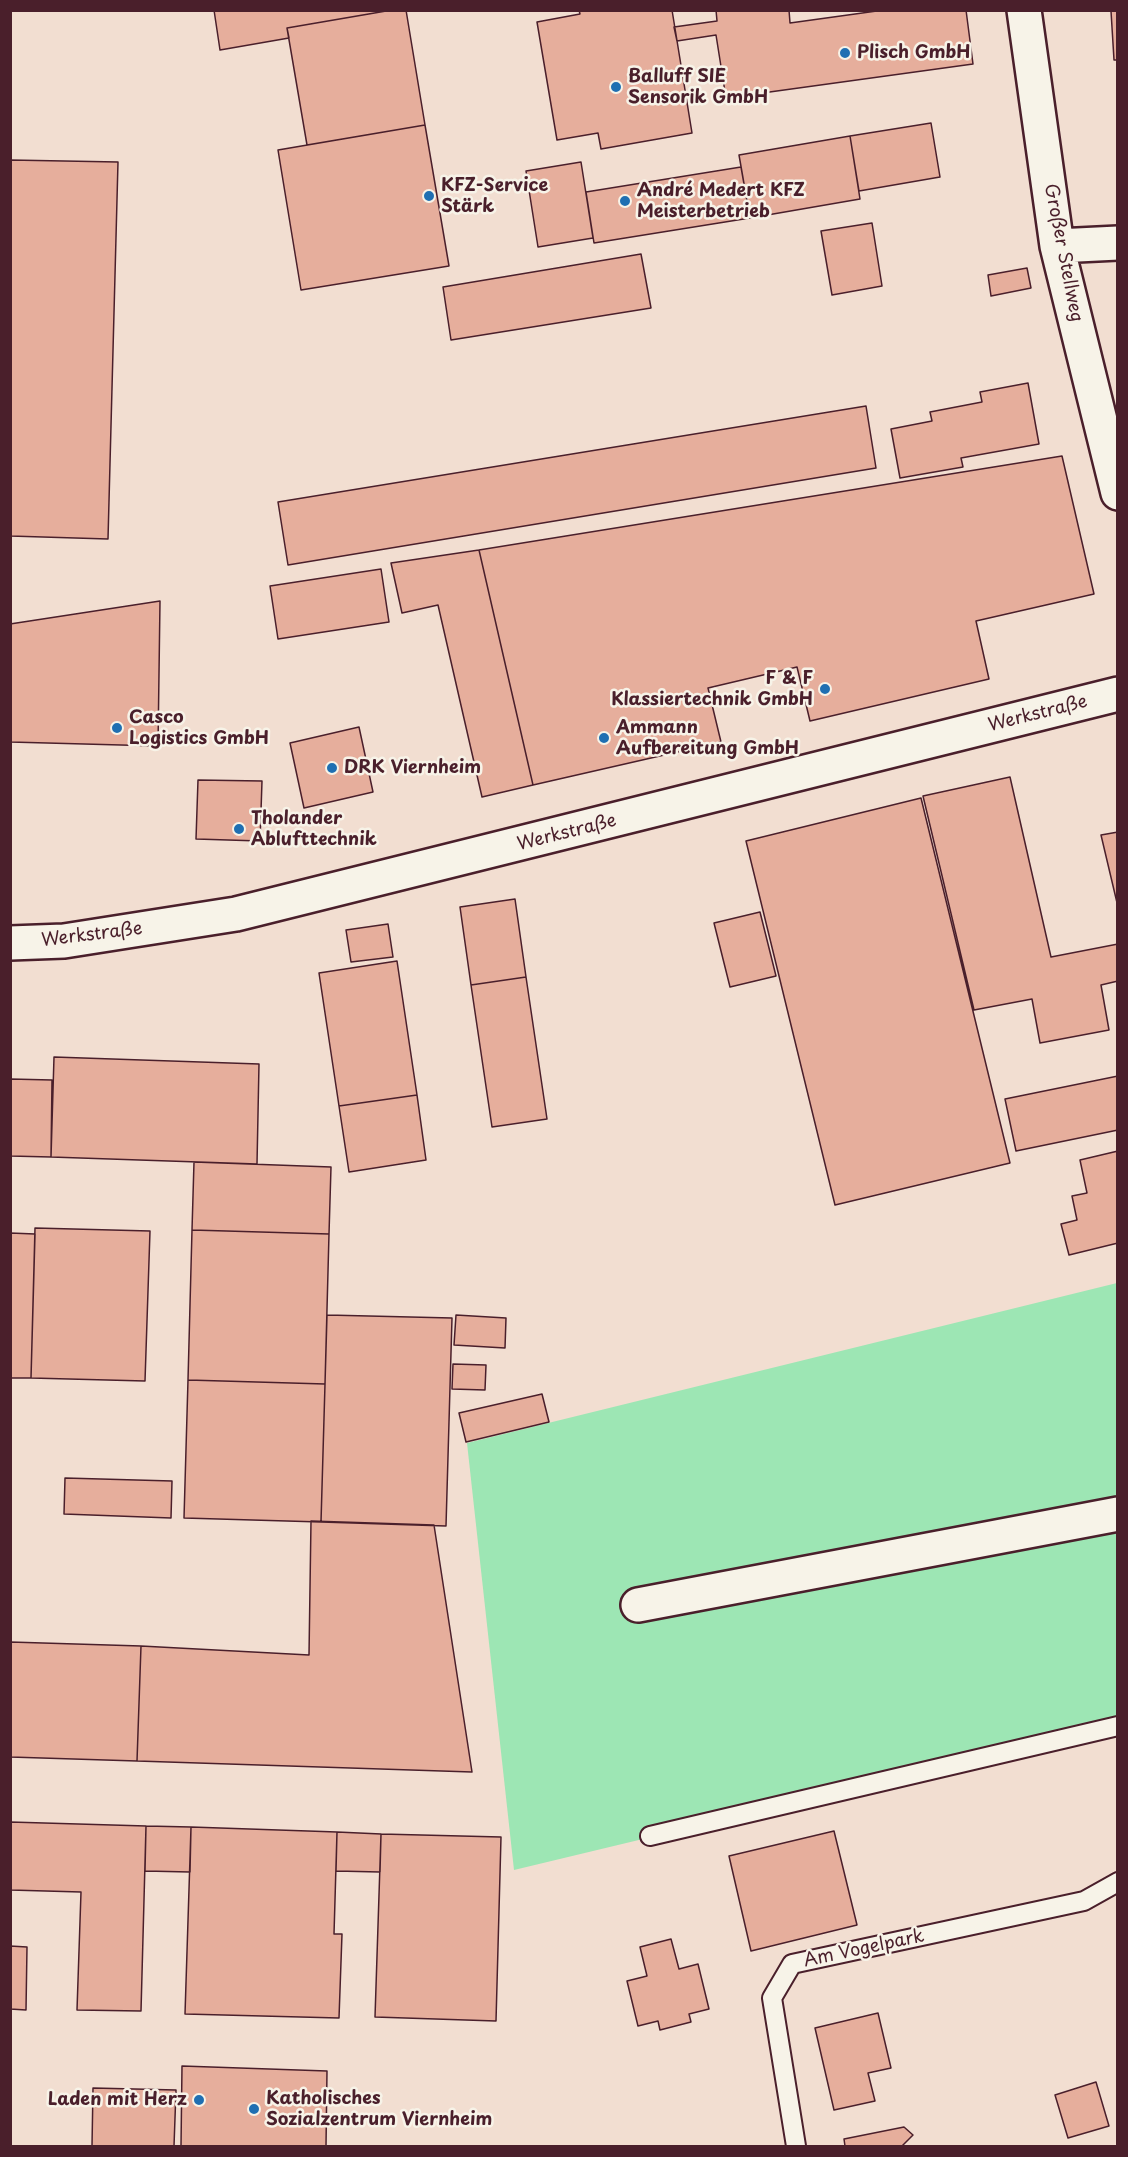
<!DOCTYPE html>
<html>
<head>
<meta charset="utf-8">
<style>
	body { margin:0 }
	#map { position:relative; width:1128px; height:2157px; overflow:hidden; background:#f7f3e8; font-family:"Playpen Sans",sans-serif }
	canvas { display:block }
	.frame { position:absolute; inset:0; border:12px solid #4a1f2b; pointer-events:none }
</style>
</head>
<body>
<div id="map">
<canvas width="1128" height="2157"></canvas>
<div class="frame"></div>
</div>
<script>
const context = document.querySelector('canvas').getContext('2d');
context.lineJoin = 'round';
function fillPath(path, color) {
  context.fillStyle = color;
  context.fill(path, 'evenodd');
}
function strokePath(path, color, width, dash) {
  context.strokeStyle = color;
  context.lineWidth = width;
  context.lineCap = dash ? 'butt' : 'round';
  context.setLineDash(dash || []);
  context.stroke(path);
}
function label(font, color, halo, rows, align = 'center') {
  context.font = font + ' "Playpen Sans",sans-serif';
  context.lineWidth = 5;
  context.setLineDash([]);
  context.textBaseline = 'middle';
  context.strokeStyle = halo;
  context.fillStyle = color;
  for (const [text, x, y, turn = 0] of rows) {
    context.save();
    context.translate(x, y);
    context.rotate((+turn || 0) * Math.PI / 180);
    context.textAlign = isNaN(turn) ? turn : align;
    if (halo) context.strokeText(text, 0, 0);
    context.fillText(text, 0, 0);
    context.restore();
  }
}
fillPath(new Path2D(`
	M11,11H1117V2146H11Z`), '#f2ded1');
fillPath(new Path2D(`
	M1117,1283V1725L514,1870L467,1443Z`), '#9de6b4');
const building = new Path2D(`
	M214,10H392L287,28L289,38L220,50Z
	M392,10H406L425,125L307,145L287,28Z
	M579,10H672L692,133L601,149L598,133L557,140L537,22L580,14Z
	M716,10H789L790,23L884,10H966L973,64L726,98L716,35L677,41L674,27L717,21Z
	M1111,11H1118V60H1114Z
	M931,123L940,177L859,191L850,136Z
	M425,125L449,266L301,290L278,150Z
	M850,136L860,199L750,218L739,155Z
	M10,160L118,162L108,539L10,536Z
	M581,162L593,238L538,247L526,171Z
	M741,167L750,218L594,243L586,192Z
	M872,223L882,286L832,295L821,231Z
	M641,254L651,308L451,340L443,287Z
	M1027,268L1031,288L991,296L988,275Z
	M1028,383L1039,444L961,458L963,467L900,478L891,429L932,421L930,412L982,402L980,392Z
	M866,406L876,468L288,565L278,502Z
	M1062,456L1094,594L976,621L989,679L810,721L797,667L708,688L721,742L533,785L479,550Z
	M479,550L533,785L482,797L438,605L402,613L391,563Z
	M381,569L389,622L278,639L270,586Z
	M160,601L158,746L10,742V624Z
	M359,727L373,792L304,808L290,743Z
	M1010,777L1051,957L1118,944V981L1101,985L1109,1030L1040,1043L1032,999L974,1010L923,796Z
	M198,780L262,781L260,841L196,839Z
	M921,798L1010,1163L835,1205L746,841Z
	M1118,832V907L1101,835Z
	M515,899L526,977L471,985L460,907Z
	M760,912L776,976L730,987L714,923Z
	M388,924L393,957L351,962L346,930Z
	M397,961L417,1095L339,1106L319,973Z
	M526,977L547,1119L492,1127L471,985Z
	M54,1057L259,1064L257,1164L51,1157Z
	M1118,1076V1130L1016,1151L1005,1099Z
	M10,1079L52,1080L51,1157L10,1156Z
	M417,1095L426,1160L349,1172L339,1106Z
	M1118,1151V1243L1069,1255L1061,1224L1077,1220L1072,1196L1087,1193L1080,1160Z
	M194,1162L331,1167L329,1234L192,1230Z
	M35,1228L150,1231L145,1381L31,1378Z
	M192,1230L329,1234L325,1384L188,1380Z
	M10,1233L35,1234L31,1378H10Z
	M327,1315L452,1318L446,1526L321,1522Z
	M456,1315L506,1318L505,1348L454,1345Z
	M453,1364L486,1365L485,1390L452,1389Z
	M188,1380L325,1384L321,1522L184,1518Z
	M542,1394L549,1422L466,1442L459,1413Z
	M65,1478L172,1481L171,1518L64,1514Z
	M311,1521L434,1525L472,1772L137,1761L141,1646L309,1655Z
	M10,1642L141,1646L137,1761L10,1757Z
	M10,1822L146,1826L141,2011L77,2010L81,1892L10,1890Z
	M146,1826L191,1827L190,1872L145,1871Z
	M191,1827L337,1832L334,1934H342L339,2018L185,2014Z
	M834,1831L857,1925L751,1951L729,1856Z
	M337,1832L381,1834L380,1872L336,1871Z
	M381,1834L501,1837L496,2021L375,2017Z
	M671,1939L679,1969L698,1964L709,2009L689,2014L691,2022L660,2030L658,2021L638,2026L627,1981L647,1976L640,1947Z
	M10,1946L27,1947L26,2010L10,2009Z
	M878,2013L891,2068L868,2073L875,2101L834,2110L815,2028Z
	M182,2066L327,2071L326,2146H181Z
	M1096,2082L1109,2126L1068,2138L1055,2095Z
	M93,2088L176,2090L174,2146H92Z
	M904,2127L913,2135L902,2146H845L844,2139Z`);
fillPath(building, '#e6ae9c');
strokePath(building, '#4a1f2b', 1.5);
const service = new Path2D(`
	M650,1836L1118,1726
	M796,2146L772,1998L792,1964L1084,1901L1118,1882`);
const minor = new Path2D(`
	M1024,10L1057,246L1118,493
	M1057,246L1118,243
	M10,943L64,941L236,914L1118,694
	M638,1605L1118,1514`);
strokePath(service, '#4a1f2b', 22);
strokePath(minor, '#4a1f2b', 38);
strokePath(service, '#f7f3e8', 18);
strokePath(minor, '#f7f3e8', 33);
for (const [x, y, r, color] of [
	[845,53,6,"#1f6fb2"],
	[616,87,6,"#1f6fb2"],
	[429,196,6,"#1f6fb2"],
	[625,201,6,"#1f6fb2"],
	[825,689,6,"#1f6fb2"],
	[117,728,6,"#1f6fb2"],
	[604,738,6,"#1f6fb2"],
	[332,768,6,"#1f6fb2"],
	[239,829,6,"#1f6fb2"],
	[199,2100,6,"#1f6fb2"],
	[254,2109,6,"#1f6fb2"]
]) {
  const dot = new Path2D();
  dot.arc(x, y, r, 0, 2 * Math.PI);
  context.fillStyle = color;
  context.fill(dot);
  strokePath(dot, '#f7f3e8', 2);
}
label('bold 18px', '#4a1f2b', '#f7f3e8', [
	["Plisch GmbH",857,53],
	["Balluff SIE",628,77],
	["Sensorik GmbH",628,98],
	["KFZ-Service",441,186],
	["Stärk",441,207],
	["André Medert KFZ",637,191],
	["Meisterbetrieb",637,212],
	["F & F",813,679,"right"],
	["Klassiertechnik GmbH",813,700,"right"],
	["Casco",129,718],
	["Logistics GmbH",129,739],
	["Ammann",616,728],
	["Aufbereitung GmbH",616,749],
	["DRK Viernheim",344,768],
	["Tholander",251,819],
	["Ablufttechnik",251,840],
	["Katholisches",266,2099],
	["Sozialzentrum Viernheim",266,2120],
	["Laden mit Herz",187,2100,"right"]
], 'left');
label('18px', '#4a1f2b', '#f7f3e8', [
	["Großer Stellweg",1063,253,79],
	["Werkstraße",1038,714,-14],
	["Werkstraße",567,833,-14],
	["Werkstraße",92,935,-7],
	["Am Vogelpark",864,1949,-12]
]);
</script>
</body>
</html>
